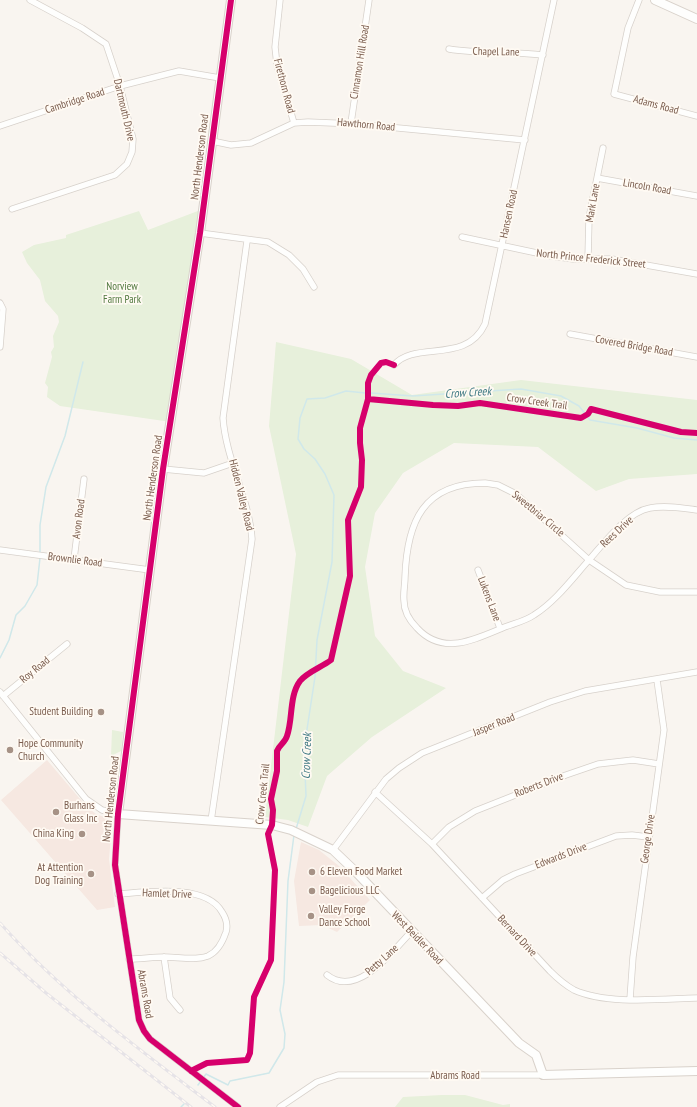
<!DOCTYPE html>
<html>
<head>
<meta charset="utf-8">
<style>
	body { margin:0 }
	canvas { display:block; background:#f9f5f0 }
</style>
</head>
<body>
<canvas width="697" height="1107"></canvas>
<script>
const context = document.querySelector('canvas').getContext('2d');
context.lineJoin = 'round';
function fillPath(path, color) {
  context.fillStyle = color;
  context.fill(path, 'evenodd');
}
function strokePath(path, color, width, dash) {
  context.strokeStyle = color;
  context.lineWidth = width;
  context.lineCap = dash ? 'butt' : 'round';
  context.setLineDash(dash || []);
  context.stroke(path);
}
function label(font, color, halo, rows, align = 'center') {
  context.font = font + ' "PT Sans Narrow",sans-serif';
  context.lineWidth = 3.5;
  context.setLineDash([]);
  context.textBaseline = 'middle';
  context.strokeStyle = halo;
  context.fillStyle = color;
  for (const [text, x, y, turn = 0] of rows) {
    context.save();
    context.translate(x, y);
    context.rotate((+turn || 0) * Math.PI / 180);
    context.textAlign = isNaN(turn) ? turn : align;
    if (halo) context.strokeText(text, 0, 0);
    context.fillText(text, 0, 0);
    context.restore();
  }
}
fillPath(new Path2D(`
	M47,760L86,806L96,814L109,819L112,823L109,859L115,907L97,910L1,800Z
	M301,842L319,850L339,866L370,900L337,932L322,925L299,926L294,881Z`), '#f6e8e1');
fillPath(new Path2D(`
	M203,209L171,422L60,406L47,397L48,387L45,383L52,357L51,352L54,347L53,336L59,322L58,316L45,301L40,280L27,263L22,252L34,245L66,238V235L139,211L148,230Z
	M276,342L351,359L412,395L521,380L697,400V474L629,479L596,491L538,447L454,443L403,473L375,513L365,567L375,636L403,671L446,688L372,737L327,776L308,827L288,820L265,817L296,554L269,426Z
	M112,730L123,732L121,751L111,756Z
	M442,1095H465L503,1105L510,1104V1107H395L403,1097Z`), '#e7f0db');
strokePath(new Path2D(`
	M371,393L413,396L521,389L561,396L579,406L590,420L637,428L674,438L697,440
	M40,554V525L46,487L65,436L83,362
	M0,658L9,640L16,615L25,606L37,585L40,558
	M296,829L306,796L304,749L315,677L317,640L332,562L334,495L325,474L315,459L304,449L298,439L300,418L307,399L325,398L346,391L365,393
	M203,1078L206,1074L228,1085L230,1081L269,1073L284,1048L285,1034L280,1010L284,982L288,881L294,835
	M198,1085L201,1081
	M181,1107L184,1104`), '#d0e8ea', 1.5);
const street = new Path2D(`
	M280,0L275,47L277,65L294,123
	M639,0L628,28L614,94L697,116
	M449,49C480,54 511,51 543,55
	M351,123L369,0
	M0,126L120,86L179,71L220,78
	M212,141L231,145L251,143L294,123L308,122L356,124L525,140
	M597,178L697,196
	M12,209L115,175L127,164L132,152L133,139L120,86L106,44L82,28L30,0
	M200,233L268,242L289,255L303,269L314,287
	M462,237L551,256L573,259H612L697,274
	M588,258L589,218L603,148
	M0,303L3,309L0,347
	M570,334L697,357
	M394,365C415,340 466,365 485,324L554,0
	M163,469L204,473L233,463
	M485,483L498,485L516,494L589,560C572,579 555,602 534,615C524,622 511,624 500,629C471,641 442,655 417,628C410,621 404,611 404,601C403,593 405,585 405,577C407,522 423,483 485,483Z
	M697,510C682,508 665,505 650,508C627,512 604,543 589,560L626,585L660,592H697
	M0,550L150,570
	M74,559L84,479
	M478,570L500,628
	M0,692L86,799L102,810L118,814L115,865L139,1020L144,1031L150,1039L238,1107
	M3,696L67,644
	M375,792L432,844L550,971C557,978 565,985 574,990C607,1005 661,999 697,998
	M211,821L252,539C249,498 226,460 223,418L247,241
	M432,844L449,827L475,811L566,775L598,764L633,760L659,764
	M333,850L386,779L399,768L422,753L550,702L585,691L697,672
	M118,894C146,892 206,883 222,912C226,918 228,925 226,932C223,941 217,952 208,956C195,961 179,957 165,957C153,957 141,959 129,959
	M482,898L503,880L515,874L616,836L632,835L648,837
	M164,957L170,998L180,1010
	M327,975C357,999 393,951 411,932
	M630,999L633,957L664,730L657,680
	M280,1107L317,1082L338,1075H543`);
const secondary = new Path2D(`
	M231,0L200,233L163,469L118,814L272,825L291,830L333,850L355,871L519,1043L536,1055L543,1075L697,1071
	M655,0L697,19`);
strokePath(street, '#d7d1cb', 7);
strokePath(secondary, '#d9d2cb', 10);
strokePath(street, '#fefefd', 5.5);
strokePath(secondary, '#fefefd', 8);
const rail = new Path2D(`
	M0,923C63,994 140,1050 215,1107
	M0,953L46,993L191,1107`);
strokePath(rail, '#e6e3e7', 3);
strokePath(rail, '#fffaf3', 1.5, [4.5]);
strokePath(new Path2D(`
	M231,0L200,233L163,469L118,814L115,865L139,1020L144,1031L150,1039L238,1107
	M368,399L433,405L458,406L480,403L581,418L588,414L591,409L681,432L697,433
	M191,1071L207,1063L247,1060L250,1053L254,997L271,960L275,870L268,834L272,825L273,810L271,799L277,771V751C279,745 285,743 287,736C293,719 289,696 300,681C307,672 322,667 331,660L350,576L348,520L361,487L362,460L360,443V428L368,399V383L371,375L381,363L386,362L394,365`), '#d6006c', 6);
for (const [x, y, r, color] of [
	[101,712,4,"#a69286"],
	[10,750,4,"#a69286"],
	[56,812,4,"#a69286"],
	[82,834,4,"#a69286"],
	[312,872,4,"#a69286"],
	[91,874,4,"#a69286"],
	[312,891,4,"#a69286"],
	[311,916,4,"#a69286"]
]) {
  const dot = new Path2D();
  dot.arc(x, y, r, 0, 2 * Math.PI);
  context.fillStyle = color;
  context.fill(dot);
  strokePath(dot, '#fffaf3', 1.5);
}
label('11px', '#7a5c4d', '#fffaf3', [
	["Chapel Lane",496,52,1],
	["Cinnamon Hill Road",360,62,-81],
	["Firethorn Road",284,86,75],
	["Cambridge Road",75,101,-18],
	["Adams Road",656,105,15],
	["Dartmouth Drive",124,110,77],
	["Hawthorn Road",366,125,5],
	["North Henderson Road",200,157,-83],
	["Lincoln Road",647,187,10],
	["Mark Lane",593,203,-80],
	["Hansen Road",509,214,-78],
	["North Prince Frederick Street",591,259,6],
	["Covered Bridge Road",634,346,10],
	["Crow Creek Trail",537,402,8],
	["North Henderson Road",153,478,-82],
	["Hidden Valley Road",241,495,76],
	["Sweetbriar Circle",538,514,40],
	["Avon Road",79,519,-83],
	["Rees Drive",617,532,-43],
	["Brownlie Road",75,560,7],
	["Lukens Lane",489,599,69],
	["Roy Road",35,670,-39],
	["Jasper Road",494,725,-22],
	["Roberts Drive",539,785,-21],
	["Crow Creek Trail",263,794,-84],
	["North Henderson Road",111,799,-84],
	["George Drive",648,839,-82],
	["Edwards Drive",561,856,-21],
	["Hamlet Drive",167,894,2],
	["Bernard Drive",517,936,47],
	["West Beidler Road",417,938,46],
	["Petty Lane",382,960,-42],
	["Abrams Road",145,994,80],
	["Abrams Road",455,1076]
]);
label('11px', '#537a41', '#fffaf3', [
	["Norview",122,287],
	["Farm Park",122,300]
]);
label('11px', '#7a5c4d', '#fffaf3', [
	["Student Building",93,712,"right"],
	["Hope Community",18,744],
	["Church",18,757],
	["Burhans",64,806],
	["Glass Inc",64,819],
	["China King",74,834,"right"],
	["At Attention",83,868,"right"],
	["Dog Training",83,881,"right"],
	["6 Eleven Food Market",320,872],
	["Bagelicious LLC",320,891],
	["Valley Forge",319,910],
	["Dance School",319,923]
], 'left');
label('italic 12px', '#437c86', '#fffaf3', [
	["Crow Creek",468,393,-4],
	["Crow Creek",307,756,-88]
]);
</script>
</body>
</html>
